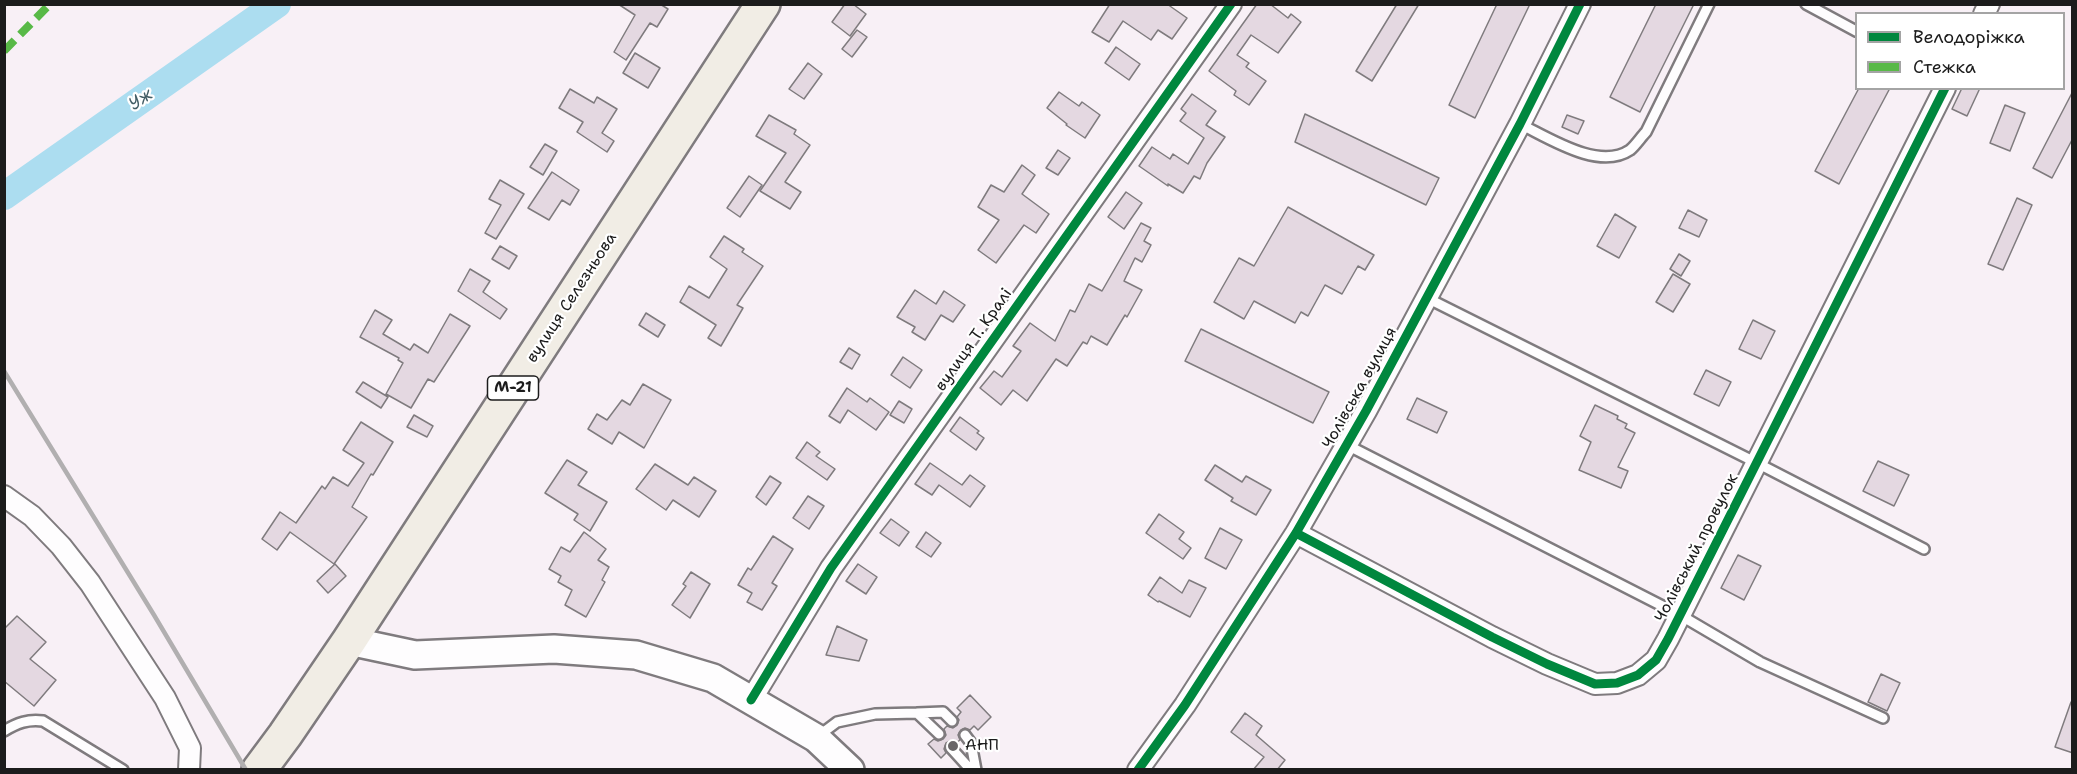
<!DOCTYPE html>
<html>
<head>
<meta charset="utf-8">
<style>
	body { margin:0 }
	#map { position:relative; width:2077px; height:774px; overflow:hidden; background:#f8f0f6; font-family:"Shantell Sans",sans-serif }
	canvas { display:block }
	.frame { position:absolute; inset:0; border:6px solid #1c1c1c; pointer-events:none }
	.legend { position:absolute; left:1855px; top:12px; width:210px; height:78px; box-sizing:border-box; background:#fff; border:2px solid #a4a4a4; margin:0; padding:8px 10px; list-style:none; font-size:18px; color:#1c1c1c }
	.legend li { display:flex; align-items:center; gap:12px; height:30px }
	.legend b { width:30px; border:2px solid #a4a4a4 }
</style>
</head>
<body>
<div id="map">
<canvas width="2077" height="774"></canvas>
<div class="frame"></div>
<ul class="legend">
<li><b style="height:8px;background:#00873e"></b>Велодоріжка</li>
<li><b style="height:8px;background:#58b947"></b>Стежка</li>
</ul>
</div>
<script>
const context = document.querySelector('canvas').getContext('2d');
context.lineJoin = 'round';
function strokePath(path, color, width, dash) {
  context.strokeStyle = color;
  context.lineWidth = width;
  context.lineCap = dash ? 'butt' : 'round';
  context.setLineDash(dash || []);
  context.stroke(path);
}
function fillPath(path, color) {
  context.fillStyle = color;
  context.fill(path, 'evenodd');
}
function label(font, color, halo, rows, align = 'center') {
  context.font = font + ' "Shantell Sans",sans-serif';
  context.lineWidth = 4.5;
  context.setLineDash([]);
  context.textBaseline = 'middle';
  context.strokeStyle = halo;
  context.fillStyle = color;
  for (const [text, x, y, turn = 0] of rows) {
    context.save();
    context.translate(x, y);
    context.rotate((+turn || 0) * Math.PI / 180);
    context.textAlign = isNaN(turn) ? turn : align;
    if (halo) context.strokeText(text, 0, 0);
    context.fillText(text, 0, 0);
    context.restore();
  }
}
strokePath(new Path2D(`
	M4,196L277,4`), '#acddf0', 28);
const building = new Path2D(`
	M618,4H660L668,9L657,27L650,23L626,60L614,52L635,15Z
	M845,4H853L866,14L850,36L832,22Z
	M1110,4H1167L1187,18L1172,39L1158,30L1151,40L1123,21L1109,42L1092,32Z
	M1257,4H1270L1288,18L1291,14L1301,22L1278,53L1251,35L1237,55L1249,63L1246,67L1266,81L1249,105L1234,95L1236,91L1209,71Z
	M1397,4H1419L1372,81L1356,71Z
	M1497,4H1530L1475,118L1449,105Z
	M1656,4H1694L1640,112L1610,97Z
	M857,30L867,37L852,57L842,49Z
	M1116,47L1140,64L1129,80L1105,63Z
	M635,53L660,68L648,88L623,73Z
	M808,63L822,74L804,99L789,89Z
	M1859,88H1890L1839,184L1815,171Z
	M1962,88H1980L1967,116L1952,109Z
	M570,89L594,103L597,97L617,109L602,133L614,141L607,152L577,132L583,122L559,108Z
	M2073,91V138L2052,178L2033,168Z
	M1059,92L1079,106L1082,102L1100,115L1085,138L1066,125L1067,124L1047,108Z
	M1192,94L1216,111L1206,125L1225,137L1207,163L1200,179L1194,176L1183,193L1168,184V186L1139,166L1152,147L1170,159L1173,154L1188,164L1204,138L1180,121L1186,113L1181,109Z
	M2005,105L2025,113L2010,151L1990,143Z
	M1305,114L1439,178L1426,205L1295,142Z
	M769,115L796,130L794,134L810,145L785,182L801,192L790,209L760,191L786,153L756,136Z
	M1567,115L1584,121L1578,134L1562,127Z
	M545,144L557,151L543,175L530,167Z
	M1058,150L1070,158L1058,175L1046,168Z
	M1022,165L1035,175L1022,194L1049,214L1036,233L1024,225L996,263L978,250L999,220L978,207L991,185L1004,192Z
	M552,172L579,190L570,205L562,200L549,220L528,208Z
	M749,176L762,185L740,217L727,208Z
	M500,180L524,194L496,239L485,233L501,205L489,199Z
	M1126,192L1142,203L1124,229L1108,217Z
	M2017,198L2032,205L2003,270L1988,264Z
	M1288,207L1374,255L1365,270L1358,266L1342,294L1325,285L1308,316L1301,312L1295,323L1254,301L1244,319L1214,302L1239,258L1254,266Z
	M1688,210L1707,220L1699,237L1679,228Z
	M1615,214L1636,227L1619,258L1597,246Z
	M1141,223L1151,228L1144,241L1151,245L1142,262L1135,258L1124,281L1142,290L1127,317L1125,315L1107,345L1091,336L1087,344L1083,342L1067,366L1056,359L1027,401L1013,390L1001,405L980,388L994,371L1002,377L1021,351L1013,346L1030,323L1055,341L1070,310L1075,312L1089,284L1102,291Z
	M724,236L744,249L742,252L763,266L737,305L743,308L721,346L708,338L716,325L680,302L689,286L709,298L727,269L710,257Z
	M500,246L517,256L509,269L492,259Z
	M1679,254L1690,261L1681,276L1670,269Z
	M470,269L490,281L483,292L507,309L500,319L458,291Z
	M1673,274L1690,284L1673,312L1656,302Z
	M915,290L936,304L944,291L965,305L953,322L941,315L925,340L912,332L915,327L897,317Z
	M375,310L392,320L383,334L410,350L414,344L428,353L450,314L470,326L434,382L428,379L411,408L386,394L403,363L398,360L399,358L360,337Z
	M646,313L665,325L658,337L639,325Z
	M1753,320L1775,331L1761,359L1739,349Z
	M1201,329L1329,392L1313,423L1185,361Z
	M849,348L860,355L852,369L840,362Z
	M903,357L922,370L910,388L891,375Z
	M1706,370L1731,382L1719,406L1694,394Z
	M363,382L388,397L381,408L356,392Z
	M643,384L671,400L644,448L619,432L612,444L588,429L597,414L607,420L622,400L630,405Z
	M847,388L867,402L870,398L889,412L876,430L848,410L840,423L829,416Z
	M1417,398L1447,412L1437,433L1407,419Z
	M899,401L912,409L904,423L890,415Z
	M1595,405L1618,416L1617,419L1627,424L1625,428L1635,433L1618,467L1628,471L1621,488L1579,470L1591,442L1580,436Z
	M414,415L433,426L427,437L407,427Z
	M960,417L979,431L977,433L984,438L976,450L950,431Z
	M361,422L393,442L373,475L371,474L352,507L367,517L334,564L290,532L277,550L262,539L280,512L296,523L322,486L325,489L333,477L348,486L364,463L343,450Z
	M807,442L820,452L816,456L835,469L827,480L796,458Z
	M567,460L587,472L578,485L607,502L590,531L574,520L578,514L545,493Z
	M1878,461L1909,475L1894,506L1863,491Z
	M930,463L962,485L970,475L985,486L970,507L939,485L932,495L915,484Z
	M655,464L688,485L694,477L716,491L699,517L673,500L666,510L636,489Z
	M1215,465L1242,482L1246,476L1271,490L1256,515L1231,501L1233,498L1205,480Z
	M770,476L781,483L766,505L756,497Z
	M808,496L824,506L809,529L793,518Z
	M1159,514L1184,532L1179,539L1191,548L1183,559L1146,533Z
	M891,519L909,532L899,546L880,533Z
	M1220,528L1242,540L1226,569L1205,558Z
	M584,532L606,549L598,560L609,567L602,580L605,582L586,617L565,605L572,590L558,582L561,576L549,569L561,547L570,552Z
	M926,532L941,543L931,557L916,547Z
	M773,536L793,549L772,583L777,586L762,610L747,602L752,593L738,585L748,568L751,570Z
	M1738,555L1761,566L1744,600L1721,588Z
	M335,564L346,576L328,593L317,581Z
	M858,564L877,577L866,594L846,581Z
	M691,572L710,584L690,618L672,605L686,586L683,584Z
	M1160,577L1182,593L1189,580L1206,588L1190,617L1159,601L1158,602L1148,595Z
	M17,616L46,642L30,659L56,680L34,706L4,681V629Z
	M837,626L867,640L859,661L826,655Z
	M1881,674L1900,683L1887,711L1868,702Z
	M970,695L991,717L978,730L974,726L970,730L965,728L961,730L958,735L960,740L956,743L950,741L946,743L944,749L946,753L941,758L928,744L934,739L938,741L943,739L946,735L944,729L947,726L953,728L957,725L959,720L957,717L961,712L957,708Z
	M2071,702L2073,703V753L2055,747Z
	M1245,713L1262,726L1256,735L1285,760L1277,770H1253L1264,757L1231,732Z`);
fillPath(building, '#e4d8e1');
strokePath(building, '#7f7b7e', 1.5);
const lane = new Path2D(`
	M1806,4L1856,31
	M1520,124C1549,138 1599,171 1630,150C1636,145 1641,137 1646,132L1709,4
	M1427,298L1757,463L1924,549
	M1347,445L1680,615L1760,662L1883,718
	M917,713L943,712L952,721
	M4,731C17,723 28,719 43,721L123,770
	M965,735L971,743L976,770
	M817,737L837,722L875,714L917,713L939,734
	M951,748L971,770`);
const street = new Path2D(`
	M1984,14L1989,4
	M4,496L32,516L61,546L90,583L165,698L190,748L189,770
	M1296,533L1492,637L1547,664L1595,684L1617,683L1638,675L1656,660L1668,639L1945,88
	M751,700L831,568L1231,4
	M1138,770L1185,705L1296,533L1366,411L1520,124L1580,4`);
const secondary = new Path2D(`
	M349,641L415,655L554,649L636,655L713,678L816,738L850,770`);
const highway = new Path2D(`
	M259,770L285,735L349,641L763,4`);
strokePath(lane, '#7f7b7e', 14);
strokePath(street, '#7f7b7e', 24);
strokePath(secondary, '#7f7b7e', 32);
strokePath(highway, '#7f7b7e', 38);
strokePath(lane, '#fefdfe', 9);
strokePath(street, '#fefdfe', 20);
strokePath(secondary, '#fefdfe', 27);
strokePath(highway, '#f1ede5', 33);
strokePath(new Path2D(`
	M4,371L154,615L246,770`), '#b1afb0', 4.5);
strokePath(new Path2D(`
	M4,51L50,4`), '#58b947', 8, [15, 8]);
strokePath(new Path2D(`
	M1296,533L1492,637L1547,664L1595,684L1617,683L1638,675L1656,660L1668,639L1945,88
	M751,700L831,568L1231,4
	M1138,770L1185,705L1296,533L1366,411L1520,124L1580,4`), '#00873e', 9);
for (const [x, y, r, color] of [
	[953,746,6,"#696668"]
]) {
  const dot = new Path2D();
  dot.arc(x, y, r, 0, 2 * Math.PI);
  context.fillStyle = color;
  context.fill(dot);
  strokePath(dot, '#fff', 2);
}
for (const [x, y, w] of [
	[513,388,51]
]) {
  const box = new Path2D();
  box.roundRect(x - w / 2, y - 12, w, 24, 4.5);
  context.fillStyle = '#fff';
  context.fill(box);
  strokePath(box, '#1c1c1c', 1.5);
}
label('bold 15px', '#1c1c1c', null, [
	["М-21",513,388]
]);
label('16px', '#1c1c1c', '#fff', [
	["вулиця Селезньова",572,298,-57],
	["вулиця Т. Кралі",974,340,-55],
	["Чолівська вулиця",1360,388,-61],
	["Чолівський провулок",1697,548,-63]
]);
label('16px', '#1c1c1c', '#fff', [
	["АНП",965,746]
], 'left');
label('italic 18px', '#435d65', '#fff', [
	["Уж",141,100,-35]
]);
</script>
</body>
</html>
